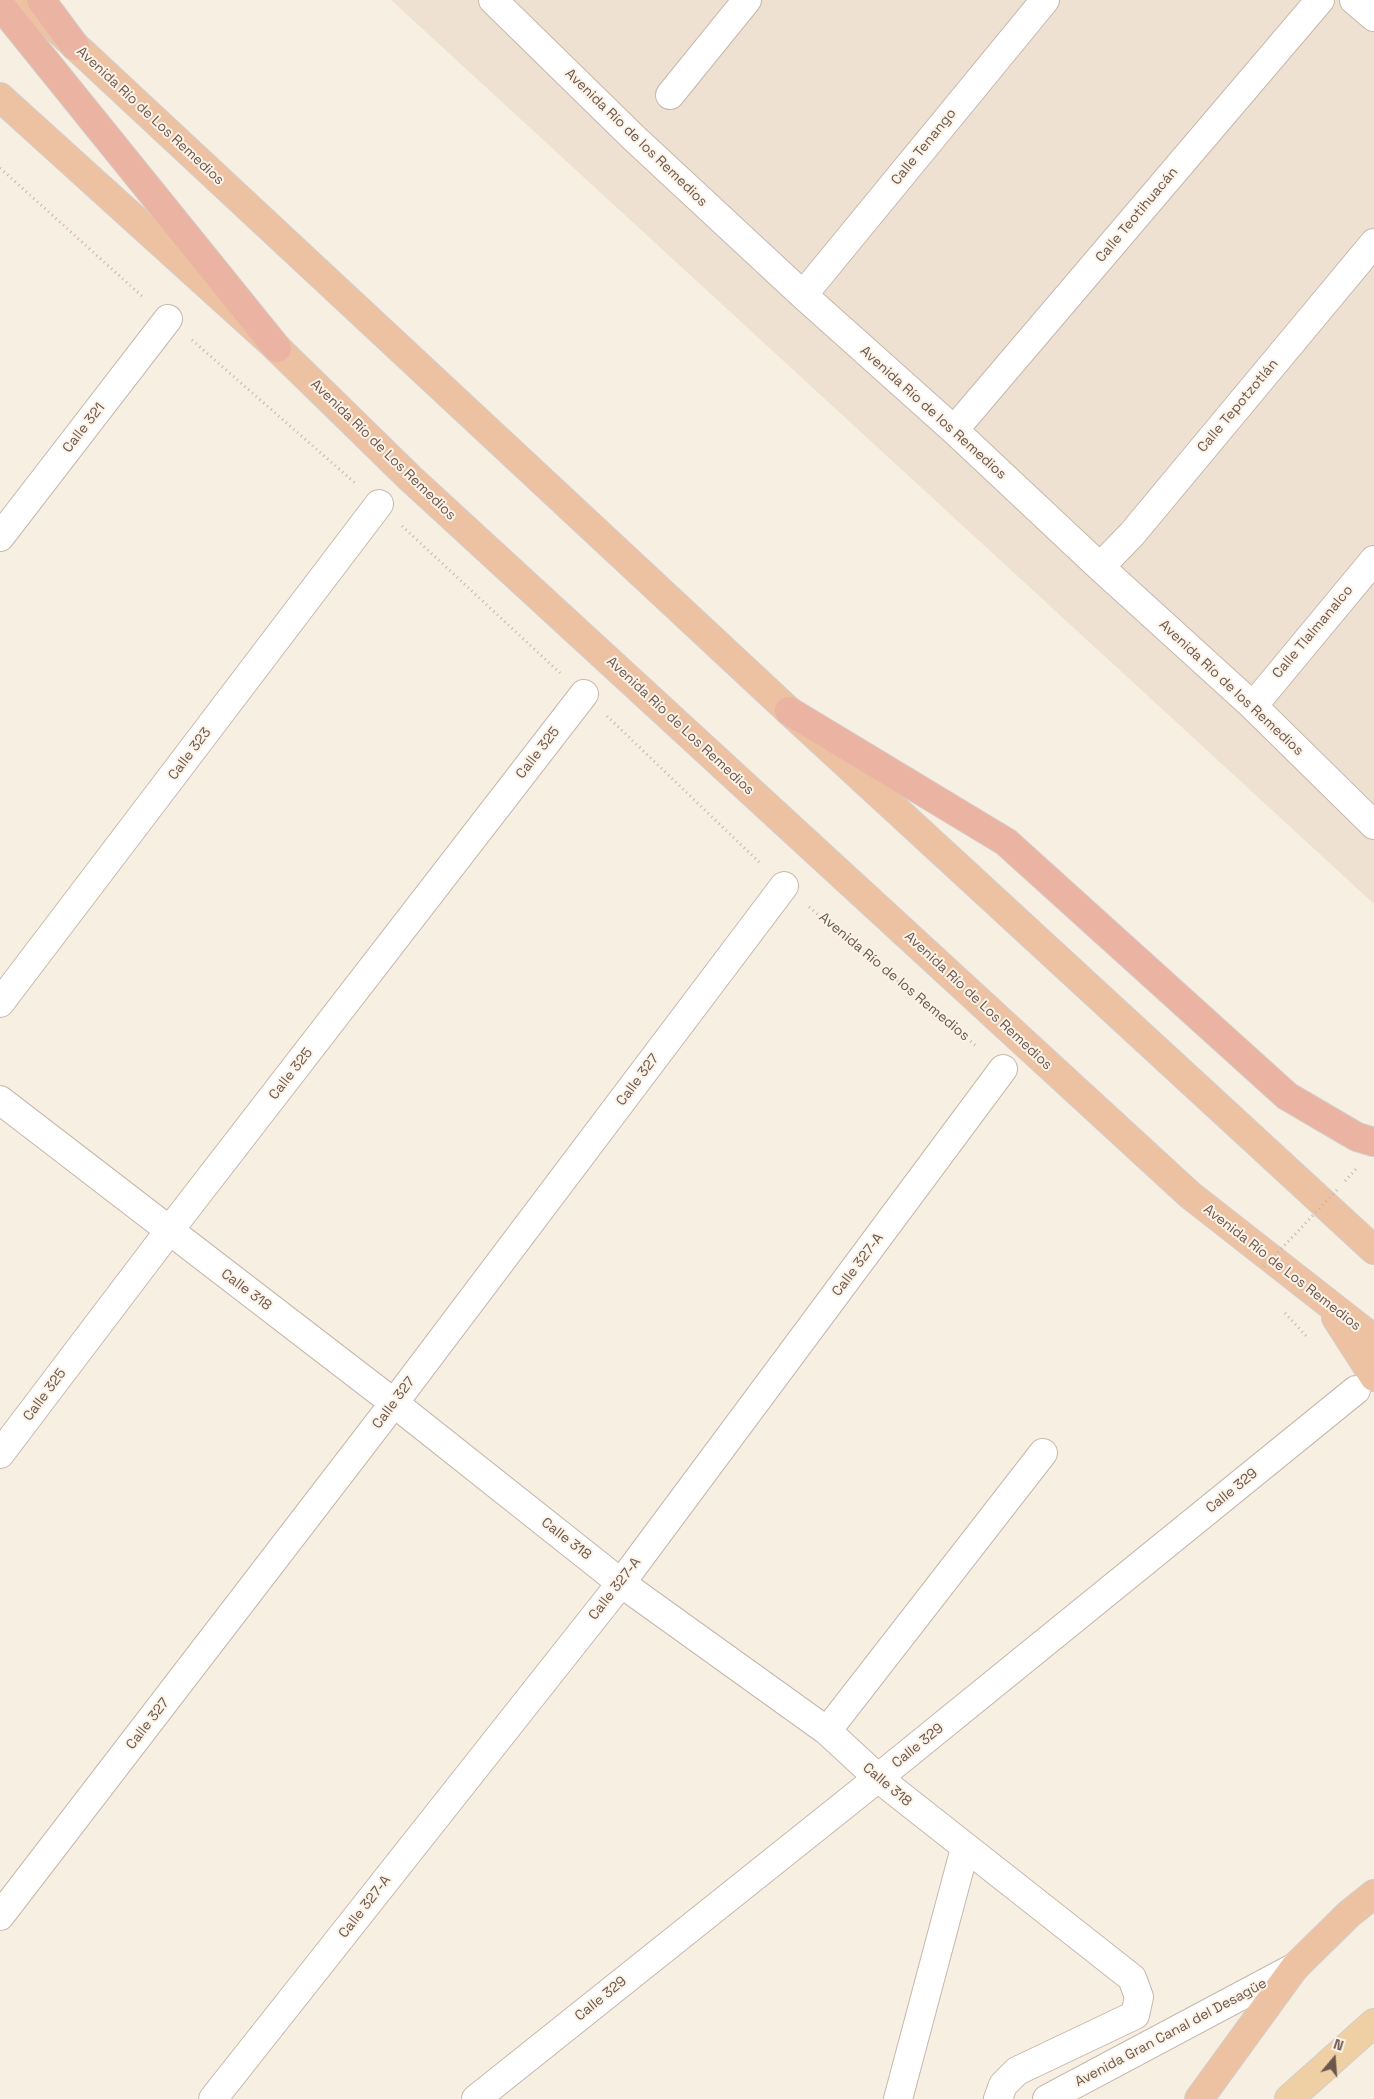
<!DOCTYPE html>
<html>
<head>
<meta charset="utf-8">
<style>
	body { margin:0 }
	#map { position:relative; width:1374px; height:2099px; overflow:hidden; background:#f8efe3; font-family:"Space Grotesk",sans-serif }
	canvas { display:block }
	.north { position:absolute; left:1309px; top:2034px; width:50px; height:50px; -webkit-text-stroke:4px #fcf3e8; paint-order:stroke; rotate:18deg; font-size:14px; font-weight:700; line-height:20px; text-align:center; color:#6c574d }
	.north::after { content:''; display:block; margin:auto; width:18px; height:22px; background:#6c574d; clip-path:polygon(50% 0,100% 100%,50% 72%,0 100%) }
</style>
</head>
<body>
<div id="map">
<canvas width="1374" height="2099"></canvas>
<div class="north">N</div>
</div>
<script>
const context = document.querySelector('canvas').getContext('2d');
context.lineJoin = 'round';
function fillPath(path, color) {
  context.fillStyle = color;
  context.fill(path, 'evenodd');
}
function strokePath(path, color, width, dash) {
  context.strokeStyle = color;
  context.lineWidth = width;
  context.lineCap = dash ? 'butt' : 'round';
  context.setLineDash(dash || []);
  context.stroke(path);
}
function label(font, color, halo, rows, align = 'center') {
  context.font = font + ' "Space Grotesk",sans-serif';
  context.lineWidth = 4;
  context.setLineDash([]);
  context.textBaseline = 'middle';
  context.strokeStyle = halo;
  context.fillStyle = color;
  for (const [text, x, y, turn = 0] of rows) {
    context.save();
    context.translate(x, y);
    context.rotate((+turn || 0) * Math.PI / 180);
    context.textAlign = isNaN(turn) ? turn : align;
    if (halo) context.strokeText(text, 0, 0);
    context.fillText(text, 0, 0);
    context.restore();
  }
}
fillPath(new Path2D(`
	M391,0H1374V904Z`), '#efe1d2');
const minor = new Path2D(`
	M493,0L634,138L803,295L954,430L1100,567L1253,706L1374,825
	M1354,0L1374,17
	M670,95L747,0
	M803,295L1045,0
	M954,430L1320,0
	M0,537L168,319
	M1100,567L1132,534L1374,243
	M1253,706L1374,560
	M0,1003L379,504
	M0,1100L394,1403L621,1583L827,1731L878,1778L1132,1978L1139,1997L1135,2015L1017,2071L1003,2085L998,2099
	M0,1454L169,1231L584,694
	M827,1731L1043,1453
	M0,1916L394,1403L784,886
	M213,2099L621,1583L1003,1069
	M476,2099L878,1778L1356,1390
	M898,2099L965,1848`);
const tertiary = new Path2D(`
	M1047,2099L1295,1967`);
const primary = new Path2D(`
	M1289,2099L1374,2023`);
const trunk = new Path2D(`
	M26,0L789,711L1374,1250
	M0,97L277,348L410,478L1190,1195L1374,1339
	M1336,1318L1374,1377
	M1199,2099L1295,1967L1349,1914L1374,1894`);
const motorway = new Path2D(`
	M41,0L75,46
	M0,5L277,348
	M789,711L1006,842L1287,1096L1357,1137L1374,1142`);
strokePath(minor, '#c7b7ac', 30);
strokePath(tertiary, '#c7b7ac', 30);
strokePath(primary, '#d3cdca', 30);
strokePath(trunk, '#d3cdca', 30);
strokePath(motorway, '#d3cdca', 30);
strokePath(new Path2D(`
	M0,168L144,298
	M192,340L355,483
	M402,526L560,673
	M607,716L761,864
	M809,907L975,1045
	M1345,1181L1356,1169
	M1285,1313L1308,1338`), '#ceb2a2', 3, [1, 4]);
strokePath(minor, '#fff', 28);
strokePath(tertiary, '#fff', 28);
strokePath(primary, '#eed0a4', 28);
strokePath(trunk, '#ecc2a3', 28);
strokePath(motorway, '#eab3a2', 28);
strokePath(new Path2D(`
	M1264,1267L1338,1189`), '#ceb2a2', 3, [1, 4]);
label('14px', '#6c574d', '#fcf3e8', [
	["Avenida Río de Los Remedios",150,116,43],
	["Avenida Río de los Remedios",636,138,44],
	["Calle Tenango",924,147,-51],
	["Calle Teotihuacán",1137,215,-50],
	["Calle Tepotzotlán",1238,406,-50],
	["Avenida Río de los Remedios",933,413,42],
	["Calle 321",84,428,-52],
	["Avenida Río de Los Remedios",383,450,44],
	["Calle Tlalmanalco",1313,632,-50],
	["Avenida Río de los Remedios",1231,688,43],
	["Avenida Río de Los Remedios",680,726,43],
	["Calle 325",538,753,-52],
	["Calle 323",190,754,-53],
	["Avenida Río de los Remedios",894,977,40],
	["Avenida Río de Los Remedios",978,1001,43],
	["Calle 325",291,1074,-52],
	["Calle 327",638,1080,-53],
	["Calle 327-A",858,1265,-53],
	["Avenida Río de Los Remedios",1282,1268,38],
	["Calle 318",246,1290,37],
	["Calle 325",45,1395,-53],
	["Calle 327",394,1403,-53],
	["Calle 329",1232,1491,-39],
	["Calle 318",566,1539,38],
	["Calle 327-A",615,1589,-52],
	["Calle 327",148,1724,-52],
	["Calle 329",918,1746,-39],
	["Calle 318",887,1785,40],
	["Calle 327-A",365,1907,-52],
	["Calle 329",601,1999,-39],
	["Avenida Gran Canal del Desagüe",1171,2033,-28]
]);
</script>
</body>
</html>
